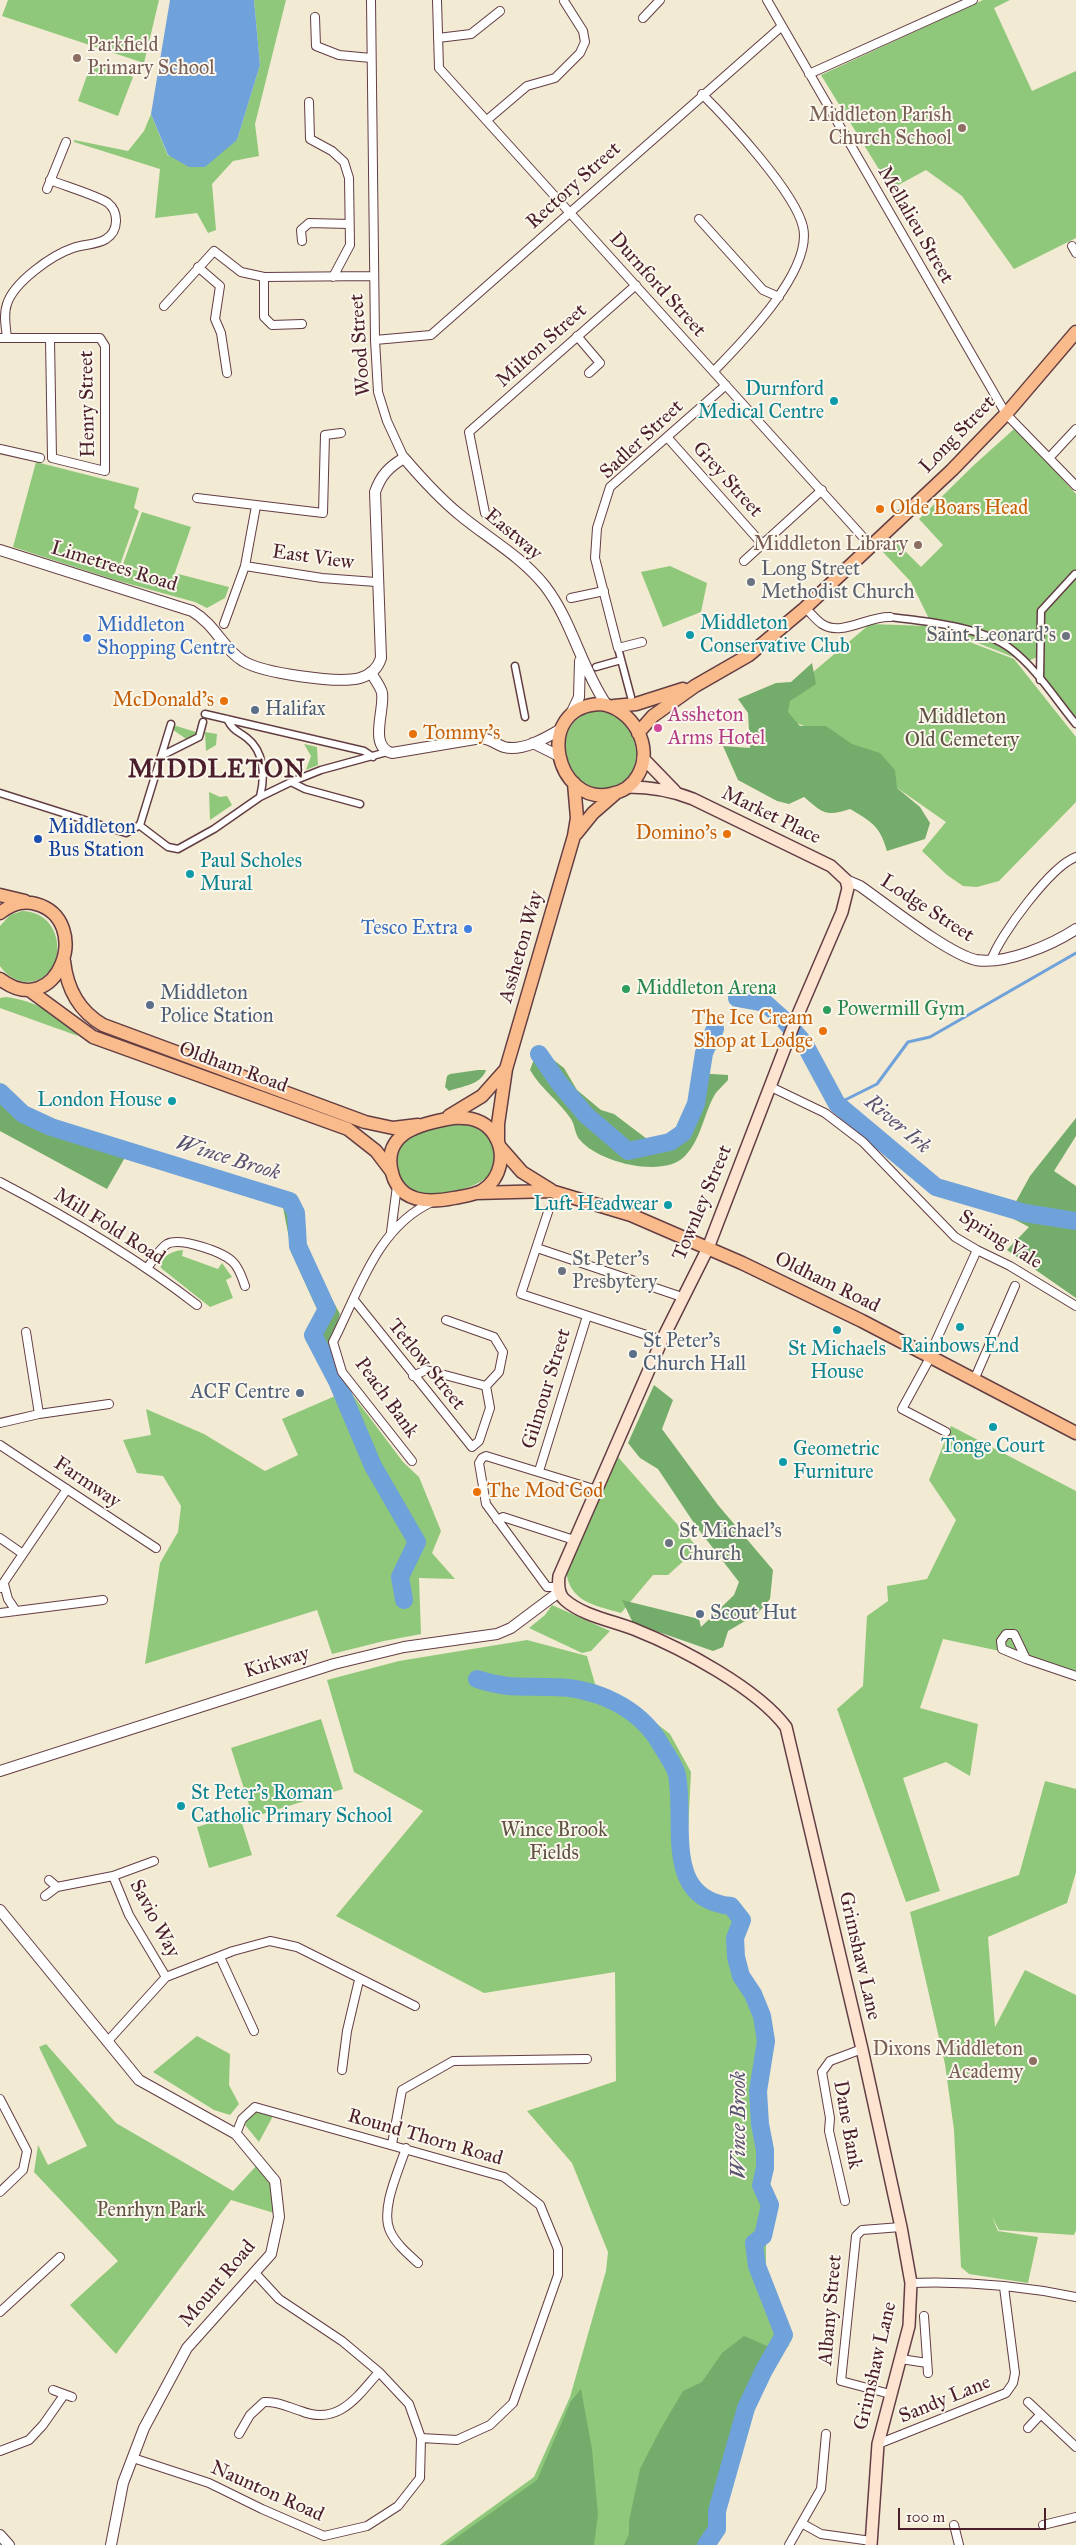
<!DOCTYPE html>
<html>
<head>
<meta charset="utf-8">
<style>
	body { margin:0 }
	#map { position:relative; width:1076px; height:2545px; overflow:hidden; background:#f2ead2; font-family:"IM FELL Great Primer",serif }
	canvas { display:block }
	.scale { position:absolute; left:898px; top:2508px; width:148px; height:22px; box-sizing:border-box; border:2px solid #4a1f2b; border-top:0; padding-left:6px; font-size:15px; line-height:18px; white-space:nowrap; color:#4a1f2b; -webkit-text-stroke:4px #fbf7ec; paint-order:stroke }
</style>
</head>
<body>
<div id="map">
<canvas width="1076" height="2545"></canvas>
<div class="scale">100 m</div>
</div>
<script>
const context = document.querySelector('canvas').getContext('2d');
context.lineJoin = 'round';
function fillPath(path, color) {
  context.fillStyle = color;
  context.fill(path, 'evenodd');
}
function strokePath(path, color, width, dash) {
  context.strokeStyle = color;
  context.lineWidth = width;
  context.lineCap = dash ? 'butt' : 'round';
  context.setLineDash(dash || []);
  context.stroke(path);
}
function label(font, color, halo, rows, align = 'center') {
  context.font = font + ' "IM FELL Great Primer",serif';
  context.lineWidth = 4;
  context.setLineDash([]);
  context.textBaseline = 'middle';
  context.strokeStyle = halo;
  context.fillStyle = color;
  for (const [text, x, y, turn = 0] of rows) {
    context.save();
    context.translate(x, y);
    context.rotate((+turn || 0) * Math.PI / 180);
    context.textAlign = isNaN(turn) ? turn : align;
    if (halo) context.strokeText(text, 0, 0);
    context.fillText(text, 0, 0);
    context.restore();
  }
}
fillPath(new Path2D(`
	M8,0H159L144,63L2,16Z
	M254,0H286L255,124L259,156L233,161L212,184L216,230L208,233L197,213L155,218L160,169L74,142V140L128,151L144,131L151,114L168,156L237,140L260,65Z
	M983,0H1010L994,8L1032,91L1076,71V238L1014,269L962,196L926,170L891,189L821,75Z
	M92,61L133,77L118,116L78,101Z
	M1014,429L1018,430L1076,494V572L1041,610L1037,657L1026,662L932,625L911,582L883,552L895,541L921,567L943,545L919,519L974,465Z
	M36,462L139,488L134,508L139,511L120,565L174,583L178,574L229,587L225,598L207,608L195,602L115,580L13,547Z
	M142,512L191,527L172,581L123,564Z
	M670,566L707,583L701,612L663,627L641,572Z
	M1073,578L1076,579V719L1043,677L1042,613Z
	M870,624L928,626L1014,659L1076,737V802L999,881L977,887L963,886L947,875L922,851L946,822L817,732L768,710Z
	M594,711C623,710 646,745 632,771C628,779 622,783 614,786C571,803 541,724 594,711Z
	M173,725L196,732L197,735L189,741L172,729Z
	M205,732L217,734L216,745L206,751Z
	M304,744L317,747L318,765L306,770L311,756Z
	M209,792L220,797L227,796L232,805L210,820Z
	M22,911C69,912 68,982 26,982C15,981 6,975 0,966V926L10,915Z
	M6,997C34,1000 60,1015 78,1036L0,1008V998Z
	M463,1124C477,1126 488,1133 493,1146C504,1175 477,1186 455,1191C434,1195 409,1199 399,1173C396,1165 397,1155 401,1147C411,1127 444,1125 463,1124Z
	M183,1250L182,1256L218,1269L222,1263L232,1277L226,1280L233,1298L210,1307L161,1268L160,1262C167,1254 172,1251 183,1250Z
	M349,1390L403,1462L419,1477L441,1531L432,1553L455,1579L419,1578L421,1634L384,1641L332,1654L317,1610L145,1664L160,1563L178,1532L181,1506L163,1476L137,1473L123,1440L151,1435L146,1409L204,1434L265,1471L298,1455L282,1419Z
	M951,1426L1076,1491V1675L1033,1658L943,1639L920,1708L978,1724L970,1776L946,1762L903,1778L940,1891L906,1902L837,1709L863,1686L867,1616L888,1601L887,1586L927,1579L956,1520L929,1480Z
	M618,1457L698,1548L668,1575H653L621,1613C594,1605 569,1602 566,1570Z
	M552,1605L610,1631L591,1651L582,1653L529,1628L545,1615Z
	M527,1640L587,1656L595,1684L635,1707L670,1734L691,1772L687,1853L693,1884L718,1900L740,1907L748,1925L739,1948L747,1975L764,2003L769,2032L762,2124L768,2149V2172L764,2185L774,2206L772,2224L766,2239V2272L789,2334V2346L781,2349L756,2398L741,2437L727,2481L721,2534L710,2545H440L534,2477L570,2397L606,2271L608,2252L572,2163L527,2111L616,2081L615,1972L484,1993L336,1916L423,1811L354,1772L327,1680L399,1661Z
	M321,1719L343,1789L253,1817L231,1748Z
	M1045,1781L1076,1789V1872L1067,1903L988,1937L995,2027L1025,1970L1076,1995V2230L1074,2235L999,2230L992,2217L998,2231L1038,2237L1028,2283L969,2274L961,2267L954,2130L945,2064L910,1912L1019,1875Z
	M239,1814L252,1855L209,1868L197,1827Z
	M197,2036L230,2054L229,2085L239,2104L230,2115L214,2110L153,2072Z
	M46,2044L116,2123L233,2191L258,2164L272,2181L274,2213L231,2200L116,2354L70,2305L118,2261L34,2172L38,2145L48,2165L87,2146L39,2047Z
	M256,2112L273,2116L259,2142L245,2125L248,2117Z`), '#90c87b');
fillPath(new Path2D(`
	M812,663L816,684L790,701L788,712L800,726H826L852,744L880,753L895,770L897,788L920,807L930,823L925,839L887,851C880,826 872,822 850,809C825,817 823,813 804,797L789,804L777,801L738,780L723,746L750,748L748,713L738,699L776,683L791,682Z
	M538,1048L564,1068L577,1090L601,1110L614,1114L647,1139L665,1140L681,1125L696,1073L728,1075V1080C723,1086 716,1091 713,1098C703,1117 701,1139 685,1156C663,1179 598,1162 580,1140C575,1135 575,1125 571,1119C559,1101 541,1089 530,1070Z
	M478,1070H486C481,1085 462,1086 449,1091L445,1087L447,1076L450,1074Z
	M0,1089C39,1125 69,1130 118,1145L121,1142L275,1193L298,1208L301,1216L305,1250L340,1314L331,1344L319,1354L312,1332L319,1320L317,1309L292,1254L283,1207L127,1154L107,1189L0,1131Z
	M1076,1118V1136L1054,1171L1076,1186V1298L1007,1250L1029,1227L1008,1216L1030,1176Z
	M654,1385L673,1400L662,1429L718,1505L773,1570L770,1599L757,1614L728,1631L723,1647L713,1651L633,1623L622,1600L699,1619L701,1627L734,1595L739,1582L696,1526L658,1469L640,1458L628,1443Z
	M744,2336L772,2348C745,2375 724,2460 715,2499C711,2517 715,2531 701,2545H624L629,2534V2521L640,2469L660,2430L683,2391L702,2382L722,2353Z
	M581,2389L592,2449L598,2515L594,2545H446L537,2480L571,2401Z`), '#74ac6b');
fillPath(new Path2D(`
	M170,0H254L260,65L237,140L205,167H189L168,155L151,114Z`), '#6fa1da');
strokePath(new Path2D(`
	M837,1104L877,1084L908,1042L930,1037L1076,953`), '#6fa1da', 3);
strokePath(new Path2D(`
	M737,998L765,1003L784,1020L804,1043L837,1104L936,1187L1025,1213L1076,1221
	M539,1054L559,1083L586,1115L628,1151L670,1142L683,1133L696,1104L704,1053L715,1029
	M0,1092L23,1114L51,1127L290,1201L296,1213L298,1246L327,1309L313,1335L337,1381L373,1466L417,1542L400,1577L404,1600
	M477,1679C506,1689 523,1686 552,1687C594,1687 640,1707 661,1745C666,1754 675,1765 677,1775C686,1824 662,1899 731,1906L742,1920L735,1938L736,1957L741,1976L753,1994L762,2016L766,2041L758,2091L760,2124L765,2150V2168L761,2185L770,2205L763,2236L754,2243L757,2266L784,2335L764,2370L746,2408L717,2511V2529L706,2545`), '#6fa1da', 18);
const pedestrian = new Path2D(`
	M890,617C926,621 983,627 1011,649C1037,669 1056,700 1076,724
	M618,648L631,697
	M515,666L525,717
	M596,667L621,660
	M1040,680L1041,611L1075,574
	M205,714L364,751L373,757
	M227,719C234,732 237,730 247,738C265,752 265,777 260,797
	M161,756L199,737L203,722
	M291,782L305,789L360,804
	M0,793L126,833L140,825L171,724
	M139,825L168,847L178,849L214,829L260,797L291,782L321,770L387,752`);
const minor = new Path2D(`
	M371,0L375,340L378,392L387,421L404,458
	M437,0L439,68L871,546
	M767,0L1006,414L1076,486
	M315,17L316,46L339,55L371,58
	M643,18L660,0
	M438,38L471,34L500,11
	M809,74L973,0
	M702,94C728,120 795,192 803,227C813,271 742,342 714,371
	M309,102L310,139L332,151L344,162L349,178L350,245L333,277
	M487,120L527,86L555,78L580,53L585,42L583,31L564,1
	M47,189L66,142
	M699,219L763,290L779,297
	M302,241L301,230L309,223L349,224
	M1072,246L1076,253
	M198,267L220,286L215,319L221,333L227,373
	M264,277V317L272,325L302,324
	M164,306L214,251L241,272L264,277L374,276
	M577,336L600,363L589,373
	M0,338H100L105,346V471L52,458L50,339
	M7,338C6,327 3,315 7,304C14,282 52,255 73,248C84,244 97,245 106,239C119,231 119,212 108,203C101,197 62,185 50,180
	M375,340L431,335L782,26
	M667,437L763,545
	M0,449L40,458
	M1049,458L1076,429
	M197,498L323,513L325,435L341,433
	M485,513L469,432L636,285
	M744,561L822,490
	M245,566L322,578L376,582
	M571,598L604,591
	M805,608C811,613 816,620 822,624C841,637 868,616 890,617
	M224,624L245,566L256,506
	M642,642L618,648L595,558L597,528L610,487L726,385
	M991,961C999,936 1051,866 1076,857
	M771,1087L825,1113L863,1142L955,1237L977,1250L1010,1266L1076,1306
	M0,1182C69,1218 135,1257 197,1305
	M549,1209L521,1294L662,1340
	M391,1232L397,1186
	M537,1248L682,1297
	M147,1268C153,1261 159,1249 167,1244C181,1237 223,1252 233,1262C240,1269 242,1278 245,1286
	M354,1300L472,1447L479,1441L490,1408L486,1386
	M446,1320L494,1337L503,1352L499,1372L486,1386
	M26,1332L39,1414
	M935,1343L977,1250
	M931,1356L902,1409L946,1432
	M413,1376L426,1370L486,1386
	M974,1380L1015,1286
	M0,1423L39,1414L109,1404
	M0,1445L156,1548
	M412,1461L342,1372L333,1342C359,1291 377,1227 432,1202
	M539,1471L587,1316
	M497,1520L503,1517L574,1540
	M0,1538L23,1554
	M4,1584L8,1599L16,1611
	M558,1587H547L486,1504L479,1463L482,1458L486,1456L597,1490
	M0,1588L67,1489
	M0,1613L103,1600
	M1026,1659L1002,1649L1001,1641L1006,1634H1014L1026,1659L1076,1676
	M113,1876L129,1915L166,1977
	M49,1880L57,1887
	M45,1896L57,1887L113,1876L154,1861
	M220,1957L254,2031
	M107,2042L166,1977L233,1951L270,1941L297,1947L415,2006
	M342,2070L347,2031L359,1980
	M0,2099L27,2151L23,2170L0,2192
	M236,2134L242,2119L255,2107L504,2177L540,2205L558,2249V2275L513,2403L490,2425L457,2440L421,2438
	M392,2144L402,2090L453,2061L587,2059
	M406,2148C399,2170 380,2209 390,2231C396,2244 408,2254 418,2263
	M845,2201L829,2131L830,2118L822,2072L830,2061L862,2049
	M911,2283C966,2281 1022,2286 1076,2297
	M0,2312L60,2257
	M924,2316L928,2373
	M901,2359L927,2363
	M53,2390L72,2397
	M890,2394L841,2381L856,2236L862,2230L901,2227
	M1028,2402L1076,2447
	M1028,2428L1041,2414
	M239,2434L250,2415L264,2402C277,2401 288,2407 301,2411C338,2426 357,2397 379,2372
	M878,2444L1006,2393L1013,2383L1015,2373L1004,2287
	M0,2451L29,2440L43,2425L64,2395
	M133,2458L209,2483L262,2509L324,2536L367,2526L398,2506L420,2478L421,2438L409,2404L379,2372L342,2341L279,2299L255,2273
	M803,2524L821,2534L871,2541
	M954,2525L959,2545
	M1043,2525L1076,2517
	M789,2545L821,2489L826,2434`);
const tertiary = new Path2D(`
	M0,550L192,611C216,625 223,649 243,661C262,673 338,684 360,678C370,675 378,668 381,658L375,492C381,475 389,467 404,458C422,479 439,498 460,515C489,539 521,556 545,586C572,621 581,667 606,704
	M371,672C374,679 381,687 382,693C385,710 368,747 392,753L481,738C491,739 495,744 504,747C522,752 546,738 561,729
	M571,714L579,697L580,661
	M533,743L559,756
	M846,880L860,886C886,904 948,954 976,960C1005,965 1052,945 1076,929
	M0,1771L334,1664L404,1647L497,1634L511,1628L559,1592
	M0,1910L139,2080L236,2134L275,2181L279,2217L271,2254L187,2348L144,2428L123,2483L111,2545
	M0,2535L9,2545`);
const secondary = new Path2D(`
	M643,758L675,791
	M628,787C652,787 671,790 693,799L831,866L846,880L848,888L842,912L796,1019L708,1248L662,1340L559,1576C558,1585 558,1594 565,1600C583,1616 614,1621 636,1630C681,1648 757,1688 786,1727L862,2049L901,2227L911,2283L909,2326L878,2444L871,2545`);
const primary = new Path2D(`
	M600,704C631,707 655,746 638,775C632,786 622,792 611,794C556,807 532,707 600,704Z
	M614,706L636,704L683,689
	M638,733L653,716L695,686L749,655L805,608L952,470L1006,414L1076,332
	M576,834L593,813L616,793
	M0,895L25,901
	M0,913C10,905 23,900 36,904C94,920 58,1023 0,979
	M64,961C67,989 79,1011 103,1025L365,1122L393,1128L418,1125
	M29,990L93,1037L348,1129L376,1151L392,1172
	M449,1116L482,1096L506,1069
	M453,1118C470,1117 486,1120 495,1136C506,1154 501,1178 483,1190C475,1195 464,1196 454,1198C429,1203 400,1203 392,1173C381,1132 423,1123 453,1118Z
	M498,1141V1124L506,1069L574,836L577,818L574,783
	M500,1147L522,1172L551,1190
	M476,1193L551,1191L631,1215L742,1263L862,1321L1076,1433`);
strokePath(pedestrian, '#633d44', 9);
strokePath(minor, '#633d44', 10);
strokePath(tertiary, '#633d44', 12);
strokePath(secondary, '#633d44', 14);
strokePath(primary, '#633d44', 15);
strokePath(pedestrian, '#fff', 6);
strokePath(minor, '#fff', 8);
strokePath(tertiary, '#fff', 10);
strokePath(secondary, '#fde4d1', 11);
strokePath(primary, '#fabb8c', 12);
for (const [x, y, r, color] of [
	[77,58,5,"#8d6e63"],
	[962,128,5,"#8d6e63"],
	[834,401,5,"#0f9aa8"],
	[880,509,5,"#e8710a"],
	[918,545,5,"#8d6e63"],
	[751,582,5,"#6b7280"],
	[690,635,5,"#0f9aa8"],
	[1066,636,5,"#6b7280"],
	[87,638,5,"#3f7fe0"],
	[224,701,5,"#e8710a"],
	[255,710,5,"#5c6f8a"],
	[658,728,5,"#d1479c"],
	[413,734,5,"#e8710a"],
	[727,834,5,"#e8710a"],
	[38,839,5,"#1a4fb4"],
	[190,874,5,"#0f9aa8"],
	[468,929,5,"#3f7fe0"],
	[626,989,5,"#2e9e5b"],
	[150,1005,5,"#5c6f8a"],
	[827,1010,5,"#2e9e5b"],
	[823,1031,5,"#e8710a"],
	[172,1101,5,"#0f9aa8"],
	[668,1205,5,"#0f9aa8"],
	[562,1271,5,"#6b7280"],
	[960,1327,5,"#0f9aa8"],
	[837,1330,5,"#0f9aa8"],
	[633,1354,5,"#5c6f8a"],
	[300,1393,5,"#5c6f8a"],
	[993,1427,5,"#0f9aa8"],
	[783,1462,5,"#0f9aa8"],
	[477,1492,5,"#e8710a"],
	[669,1543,5,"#6b7280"],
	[700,1614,5,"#5c6f8a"],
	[181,1806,5,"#0f9aa8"],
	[1033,2061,5,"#8d6e63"]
]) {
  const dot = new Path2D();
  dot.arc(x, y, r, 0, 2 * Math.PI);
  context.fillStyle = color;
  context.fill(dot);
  strokePath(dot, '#fbf7ec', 2);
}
label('20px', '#785e54', '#fbf7ec', [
	["Parkfield",87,46,"left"],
	["Primary School",87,69,"left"],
	["Middleton Parish",952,116],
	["Church School",952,139],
	["Middleton Library",908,545],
	["Dixons Middleton",1023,2050],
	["Academy",1023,2073]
], 'right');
label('20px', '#4a1f2b', '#fbf7ec', [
	["Rectory Street",574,186,-42],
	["Mellalieu Street",915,225,60],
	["Durnford Street",657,285,48],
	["Wood Street",361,345,-94],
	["Milton Street",542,346,-42],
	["Henry Street",88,404,-91],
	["Long Street",958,435,-46],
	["Sadler Street",642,440,-43],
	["Grey Street",727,480,48],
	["Eastway",513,535,40],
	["East View",313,558,8],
	["Limetrees Road",114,567,17],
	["Market Place",771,816,26],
	["Lodge Street",927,909,33],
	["Assheton Way",522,947,-74],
	["Oldham Road",233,1068,20],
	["Townley Street",703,1203,-67],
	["Mill Fold Road",109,1227,32],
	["Spring Vale",1000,1240,32],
	["Oldham Road",827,1283,26],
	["Tetlow Street",426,1365,51],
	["Gilmour Street",547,1389,-73],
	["Peach Bank",386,1398,54],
	["Farmway",87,1483,34],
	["Kirkway",277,1663,-17],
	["Savio Way",154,1919,62],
	["Grimshaw Lane",859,1956,77],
	["Dane Bank",847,2125,80],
	["Round Thorn Road",425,2138,16],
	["Mount Road",218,2284,-50],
	["Albany Street",831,2310,-85],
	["Grimshaw Lane",876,2366,-77],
	["Sandy Lane",945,2400,-22],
	["Naunton Road",267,2492,24]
]);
label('20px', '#0d838f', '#fbf7ec', [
	["Durnford",824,390,"right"],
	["Medical Centre",824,413,"right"],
	["Middleton",700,624],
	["Conservative Club",700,647],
	["Paul Scholes",200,862],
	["Mural",200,885],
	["London House",162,1101,"right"],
	["Luft Headwear",658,1205,"right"],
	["Rainbows End",960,1347,"center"],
	["St Michaels",837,1350,"center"],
	["House",837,1373,"center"],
	["Tonge Court",993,1447,"center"],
	["Geometric",793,1450],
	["Furniture",793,1473],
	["St Peter's Roman",191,1794],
	["Catholic Primary School",191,1817]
], 'left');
label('20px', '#c56008', '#fbf7ec', [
	["Olde Boars Head",890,509],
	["McDonald's",214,701,"right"],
	["Tommy's",423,734],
	["Domino's",717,834,"right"],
	["The Ice Cream",813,1019,"right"],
	["Shop at Lodge",813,1042,"right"],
	["The Mod Cod",487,1492]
], 'left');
label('20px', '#5b616d', '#fbf7ec', [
	["Long Street",761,570],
	["Methodist Church",761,593],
	["Saint Leonard's",1056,636,"right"],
	["St Peter's",572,1260],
	["Presbytery",572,1283],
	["St Michael's",679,1532],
	["Church",679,1555]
], 'left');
label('20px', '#366cbe', '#fbf7ec', [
	["Middleton",97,626],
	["Shopping Centre",97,649],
	["Tesco Extra",458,929,"right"]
], 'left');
label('20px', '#4e5e75', '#fbf7ec', [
	["Halifax",265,710],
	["Middleton",160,994],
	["Police Station",160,1017],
	["St Peter's",643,1342],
	["Church Hall",643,1365],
	["ACF Centre",290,1393,"right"],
	["Scout Hut",710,1614]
], 'left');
label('20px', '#b23c85', '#fbf7ec', [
	["Assheton",668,716],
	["Arms Hotel",668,739]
], 'left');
label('20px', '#5f5243', '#fbf7ec', [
	["Middleton",962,718],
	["Old Cemetery",962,741],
	["Wince Brook",554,1831],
	["Fields",554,1854],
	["Penrhyn Park",151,2211]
]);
label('20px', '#164399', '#fbf7ec', [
	["Middleton",48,828],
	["Bus Station",48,851]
], 'left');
label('20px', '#27864d', '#fbf7ec', [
	["Middleton Arena",636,989],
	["Powermill Gym",837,1010]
], 'left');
label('italic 21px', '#595371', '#fbf7ec', [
	["River Irk",897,1125,40],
	["Wince Brook",228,1159,17],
	["Wince Brook",740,2125,-90]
]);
context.letterSpacing = '1px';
label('bold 25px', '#4a1f2b', '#fbf7ec', [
	["MIDDLETON",217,771]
]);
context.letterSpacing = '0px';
</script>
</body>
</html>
